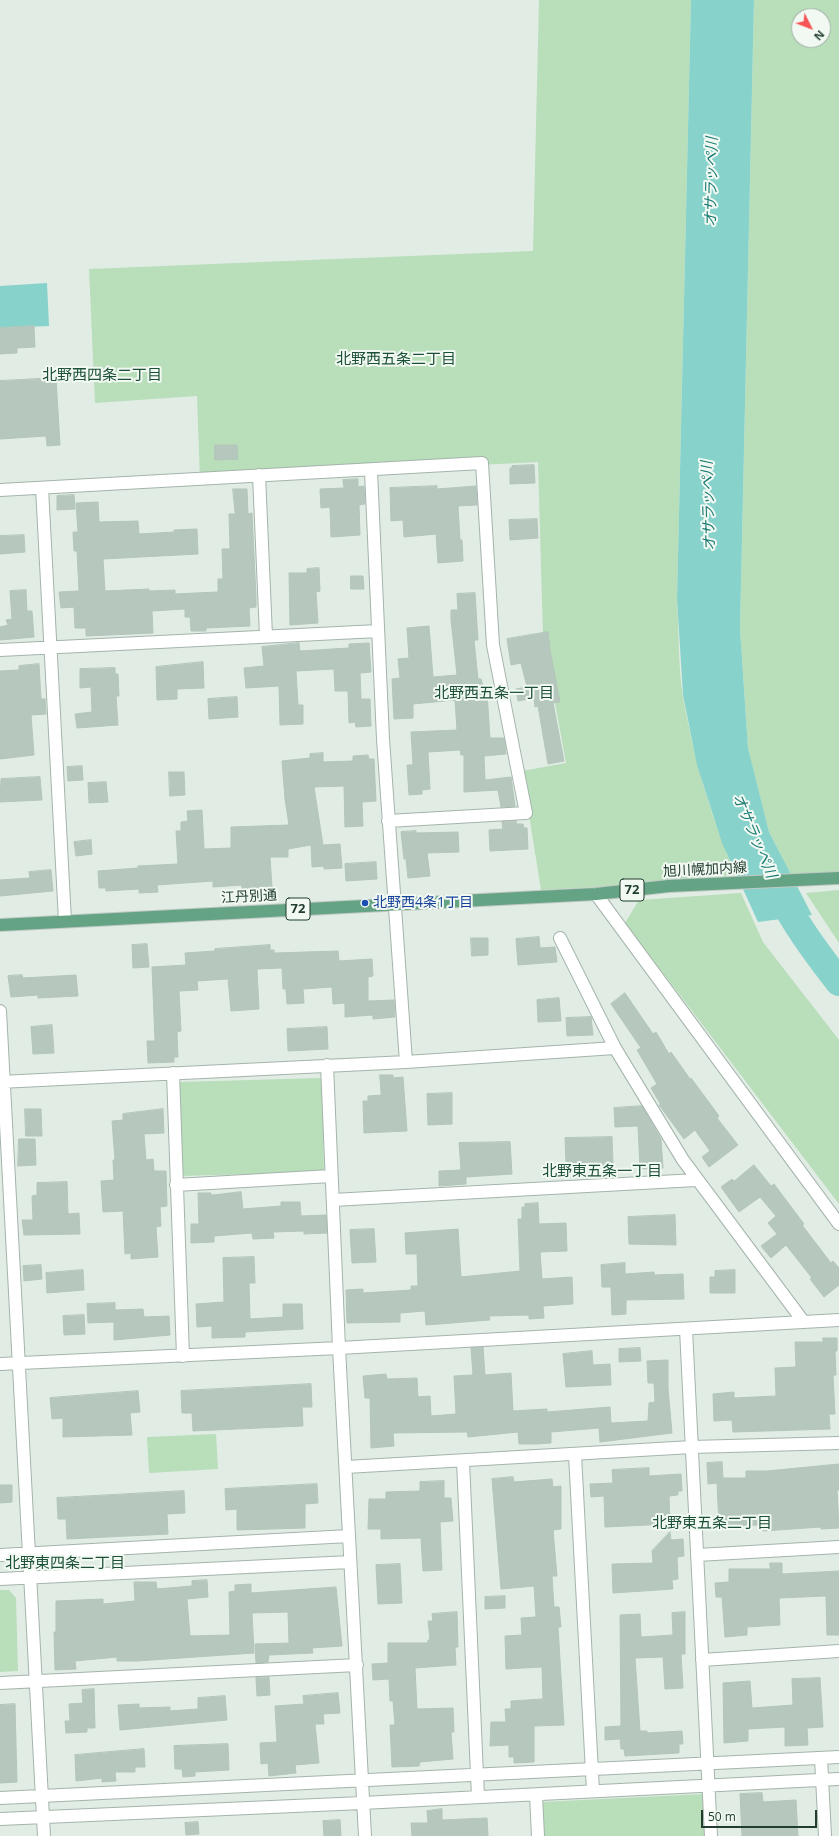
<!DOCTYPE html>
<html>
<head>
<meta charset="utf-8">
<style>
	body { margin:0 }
	#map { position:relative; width:839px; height:1836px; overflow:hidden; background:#e1ece5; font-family:"Open Sans",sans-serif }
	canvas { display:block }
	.north { position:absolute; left:791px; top:8px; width:40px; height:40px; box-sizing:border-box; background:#f2f9f3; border:1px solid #9eaea5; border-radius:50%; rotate:132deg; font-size:11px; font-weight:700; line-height:16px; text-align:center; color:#213e2f }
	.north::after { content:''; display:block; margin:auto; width:14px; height:18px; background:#f65556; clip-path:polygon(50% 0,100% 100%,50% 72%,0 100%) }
	.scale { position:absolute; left:701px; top:1810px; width:116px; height:18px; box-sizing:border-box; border:2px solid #213e2f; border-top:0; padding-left:5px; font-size:12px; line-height:14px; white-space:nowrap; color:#213e2f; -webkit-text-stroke:3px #f2f9f3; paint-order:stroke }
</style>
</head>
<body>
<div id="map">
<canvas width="839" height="1836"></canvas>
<div class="north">N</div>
<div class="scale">50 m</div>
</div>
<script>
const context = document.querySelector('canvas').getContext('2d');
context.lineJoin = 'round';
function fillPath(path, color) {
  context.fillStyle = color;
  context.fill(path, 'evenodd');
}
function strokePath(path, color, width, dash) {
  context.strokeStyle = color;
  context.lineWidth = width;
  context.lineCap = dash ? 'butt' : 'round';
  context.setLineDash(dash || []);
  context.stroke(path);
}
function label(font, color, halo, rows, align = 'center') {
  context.font = font + ' "Open Sans","Noto Sans JP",sans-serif';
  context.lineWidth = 4;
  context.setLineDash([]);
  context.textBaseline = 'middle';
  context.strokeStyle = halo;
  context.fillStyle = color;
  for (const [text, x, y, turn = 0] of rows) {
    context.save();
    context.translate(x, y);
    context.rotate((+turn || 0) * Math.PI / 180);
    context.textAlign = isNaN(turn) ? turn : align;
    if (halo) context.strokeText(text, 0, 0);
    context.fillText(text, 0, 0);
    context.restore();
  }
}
fillPath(new Path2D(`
	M539,0H691L677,599C679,631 678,665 683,697C694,758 711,819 736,875L704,877L636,885L541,890L522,771L566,763L543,636L538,462L200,479L197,396L95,403L89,269L533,251Z
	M754,0H839V874L791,875L769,832L748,749L740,629ZM799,16H823V40H799Z
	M839,890V943L806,893Z
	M741,893L763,942L839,1040V1204L625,923L639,900Z
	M322,1078L324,1172L182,1176L179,1082Z
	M216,1434L218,1469L149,1473L147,1437Z
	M0,1590H9L16,1598L18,1671L0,1672Z
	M703,1794L705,1836H544L542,1802Z`), '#b9deba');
fillPath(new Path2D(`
	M691,0H754L740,629L748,748L769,832L812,915L758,922L722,843L697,765L683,695L677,599Z
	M47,283L49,326L0,328V286Z`), '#87d3cc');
strokePath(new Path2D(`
	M775,884C792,920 815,951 839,982`), '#87d3cc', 28);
const building = new Path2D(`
	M34,326L35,347L17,348V353L0,354V328Z
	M56,378L60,445L47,446L46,436L0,439V381Z
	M215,445H237L238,459L215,460Z
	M534,465L535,483L510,484V468H512V466Z
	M358,479V487L364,486L365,504L359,505L360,535L331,537L330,507L321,508L320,489L344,488L343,480Z
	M437,486V489L476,486L477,505L458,506L460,540H462L463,561L438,563L436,534L404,537L403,520L391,521L390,488Z
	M233,489H247L248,514L252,513L256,597V607L249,608L250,626L206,628V631H191L190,617H185V609L152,611L153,633L86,636V628H75L74,607L61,608L59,592L79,591L77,551H74L73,532H78L76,503L98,502L99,522L138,521L139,534L174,532V530L197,529L198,554L103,559L105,591L149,589V591L175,590V594L218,592V579H223L222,549H230L229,514H235Z
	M74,495L75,509L57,510V496Z
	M537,519L538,538L510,540L509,520Z
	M24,535L25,552L0,554V536Z
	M319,568L320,591L316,592L318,623L290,625L289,573H307V569Z
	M351,576H363L364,589H351Z
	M26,590L27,611H32L34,637L0,640V627L8,625L6,620L12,619L10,591Z
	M475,593L478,640H474L478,679H481L485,693H487L490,738H504L506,754L484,756L485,780L511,777L515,806L501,807L498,790L464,792V755H461L460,750L428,752L430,789L422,790V794L409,795L407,765H413L411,732L457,730L455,700L413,704V718L394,719L392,679L400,678L398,659L409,658L407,628L429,626L433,677L457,675L451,620V610H458L457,594Z
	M548,632L550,650L560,702L553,703L564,761L548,764L538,706L535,707L534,698L518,701L516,689L527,687L521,663L511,665L507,639Z
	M299,643L300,651L349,648V644L369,643L371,672L360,673L361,699H370L371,726L356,727L355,722L349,723L348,691H335L334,669L296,671L298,705H303V724L280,725L279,686L246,688L244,668L264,666L262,647Z
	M203,662L204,688L177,689V699L157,700L156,667Z
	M39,664L41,699H45L46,714L31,715L34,755L0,759V671L19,670V666Z
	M115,668V674H118L119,696H116L118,725L77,728L75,714L92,712L91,687L80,688V669Z
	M237,697L238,717L209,719L208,699Z
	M323,753V762L353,761V756L368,755L369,759H374L376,801L362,802L363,826L345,827L344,786L314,787L323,845L340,844L342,868L324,869V866L312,867L311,845L288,849V857H270L272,887L242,889V885L213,887V881L157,885L158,892L139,893V889L106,891V888H99L98,871L138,868V866L178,864L176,831H181V822L188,821L187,811L202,810L204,849L231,848V827L289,825L285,799L282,761L310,758V754Z
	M82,766L83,780L68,781L67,767Z
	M169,772H184L185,795L170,796Z
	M40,777L42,800L0,802L1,779Z
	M106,782L108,802L89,803L88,783Z
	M516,821L517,824H523L524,828H527L528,849L490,851L489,830L503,829L502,822Z
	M416,831V833L458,832L459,852L427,853L430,876L408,878L406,859H404L401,832Z
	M91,840L92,854L76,856L74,842Z
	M376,862L377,879L346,881L345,864Z
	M51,870L53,891L0,896V880L30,878L29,872Z
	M539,937L540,948L555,947L557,962L518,965L516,939Z
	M471,938H488V955L472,956Z
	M147,944L149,967L133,968L132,945Z
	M270,945V950H274V953L338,951L339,961L372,959L373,976L368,977V1001L394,1000L395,1017L373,1019V1015L345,1017V1003L333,1004L332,987L303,989L304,1003L287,1004L286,989H283L282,968L257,969L259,1009L231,1011L228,979L197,981L198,990L179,991L181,1031L177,1032L178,1057H174V1062L148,1063L147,1041H155L152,967L186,965L185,953L215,951V949Z
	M22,975L23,978L76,975L78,996L38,998V995L11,997L8,976Z
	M625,993L653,1034L656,1032L669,1054L671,1052L690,1079L691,1078L708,1101L719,1116L717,1118L738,1145L709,1167L702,1157L710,1151L695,1130L684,1139L659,1105H661L651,1088L657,1084L637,1050L641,1048L611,1004Z
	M559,998L561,1021L538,1022L537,1000Z
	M591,1017L593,1035L567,1036L566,1018Z
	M52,1025L54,1053L33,1054L31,1027Z
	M327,1027L328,1049L288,1051L287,1029Z
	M380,1075H393V1078L403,1077L407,1131L364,1133L363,1101H368V1096L381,1095Z
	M452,1093V1124L428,1125L427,1094Z
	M642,1106L661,1139L663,1168L640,1169L638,1126L615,1127L614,1108Z
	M25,1109H41L42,1136H26Z
	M163,1109L164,1133L144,1134L146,1160L153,1159L154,1171H166L167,1206L160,1207L161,1226L156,1227L158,1257L131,1259V1253L125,1254L123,1211L103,1212L101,1181L114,1180L113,1160H115L112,1121L123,1120V1114Z
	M612,1137L613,1163L604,1164V1168H591L590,1163H566L565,1138Z
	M19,1139H35L36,1165L18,1166Z
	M510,1142L512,1174L466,1177V1184L439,1186V1171L461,1170L459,1143Z
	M754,1165L771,1186L774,1184L804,1224L802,1225L831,1263L833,1261L839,1268V1285L824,1297L810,1279L812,1278L786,1245L771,1258L761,1246L777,1234L768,1223L776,1216L760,1197L739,1212L721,1187L732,1179L734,1181Z
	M67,1182L68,1214L79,1213L80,1234L24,1235L22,1220H33L32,1196L37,1195V1183Z
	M241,1192L243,1209L281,1206V1202H300L301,1216L326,1215L327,1233L304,1234V1231L273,1232L274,1238L253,1239L252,1233L214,1236V1242L191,1243V1224H199L198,1193H211V1195Z
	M538,1203L539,1224L566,1223L567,1251L540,1252L542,1279L572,1277L573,1304L543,1306L544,1318L529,1319V1315L489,1316L490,1320L426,1325L425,1311L400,1313V1322L347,1323L346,1290L363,1289V1293L411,1290V1286H418L417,1254H406L405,1233L458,1229L461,1277L520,1271L518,1219H522V1207H525V1204Z
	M675,1215L676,1245L629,1244L628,1217Z
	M374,1229L376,1262L352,1263L350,1230Z
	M254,1257L255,1283H249L250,1319L283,1317V1304H302L303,1329L245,1332V1337L212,1338V1326L197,1327L196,1304L224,1302L223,1258Z
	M625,1263V1274L654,1272V1275L683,1274L684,1299L626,1300V1314L612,1315L611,1287H602L601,1265Z
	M41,1265L42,1279L24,1281L23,1266Z
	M83,1270L84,1290L47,1293L46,1273Z
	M735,1270V1293H710V1277H715V1271Z
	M115,1303V1310L143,1309L144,1317L169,1316L170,1335L114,1340V1322L88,1323L87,1304Z
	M84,1315L85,1334L64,1335L63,1316Z
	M823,1338H837V1351H835L836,1375H833L835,1414H829L830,1429L733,1432L732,1420L714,1421L713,1394L734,1392V1398L776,1396L775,1368L796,1367L795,1342H823Z
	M483,1347L485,1375L511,1373L513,1411L547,1409V1412L610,1407L611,1423L648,1421L649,1403L655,1402L654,1383H648L647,1361L668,1360V1388L672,1433L600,1442L599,1428L551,1432V1443L537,1444H519L518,1432L468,1437L467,1432L393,1433L394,1446L371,1448L370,1398H365L363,1376L386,1374L387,1379L417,1378L418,1397L430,1396L431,1416L456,1414L454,1376L473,1375L471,1348Z
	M640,1348L641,1361L619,1362V1349Z
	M592,1351L593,1365L610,1364L611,1385L566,1387L563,1354Z
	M311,1384L312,1407H302L303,1426L193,1431L192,1413H182L181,1391Z
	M138,1391L140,1412L130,1413L132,1435L63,1437V1418L52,1419L50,1398Z
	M722,1462L723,1478H746V1471H767L839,1464V1490H837L839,1528L821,1529V1527L763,1531V1525L719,1526L717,1483L708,1484L707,1463Z
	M649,1468V1476L681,1474L682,1491H678V1495L669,1496L670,1524L605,1527L604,1496L591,1497L590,1484L613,1483L612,1470Z
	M513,1477L514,1482L552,1479L553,1487L561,1486V1529L553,1530L557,1576H552L554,1607H559L561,1627H558L564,1725L534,1726V1762L514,1763V1757H509V1745L490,1746L491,1722H506L505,1709H511V1701L543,1699L542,1667L506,1669L505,1636L522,1635L521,1618L536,1617L534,1586L501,1589L492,1479Z
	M444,1481V1498H451L453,1521L440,1522L442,1570L423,1571L421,1538L381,1539V1529H368L369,1499H386V1492L420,1491V1482Z
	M317,1484L318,1503L305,1504V1528L237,1530V1509L226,1510L225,1489Z
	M0,1485H12V1502L0,1503Z
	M184,1491L185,1513L167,1514L168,1534L67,1539L66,1519H58L57,1498Z
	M670,1532L671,1540L683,1539L684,1556L677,1557L678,1579L672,1580L673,1589L613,1593L612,1564L653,1563L652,1551Z
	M770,1563H782V1574L839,1571V1635H827L826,1596L779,1598L780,1625L747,1627V1635L725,1637L722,1597H716L715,1583L729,1582V1569H770Z
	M400,1564L402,1603L378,1604L376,1565Z
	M207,1580L208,1597L187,1599L190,1636L230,1635L229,1592L235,1591V1585L251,1584V1593L336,1587L342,1646L312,1648L313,1653L269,1655L268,1662L256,1663L255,1644L289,1643L288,1612L252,1613L254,1653L137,1661H117V1657L75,1661L76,1669L55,1670L54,1632H56V1601L103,1599V1604L135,1601L134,1582H156L157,1589L192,1586V1581Z
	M505,1596V1608L485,1609V1597Z
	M457,1612L458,1647H455L456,1665L415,1668L417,1709L453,1708L454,1732H451L453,1759L420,1762L419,1766L392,1767L390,1725H395L393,1701H390L389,1679L373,1680L372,1664L388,1663V1643H428V1640H430L428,1621H433L432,1614Z
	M685,1612V1654H681L683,1688L665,1689L663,1657L635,1658L640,1731H647V1733L682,1731L683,1744H679V1753L625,1756L624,1749H621L620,1739L605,1740V1727L621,1726L620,1615L640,1614L641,1637L673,1635L672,1613Z
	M269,1677L270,1695L257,1696L256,1678Z
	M820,1678L823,1727L807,1728L808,1745L785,1746V1727L748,1729V1741L724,1743L723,1683L750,1681L752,1708L793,1705L792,1679Z
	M94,1689L95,1728H87V1732L66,1733L65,1721H70L69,1704L83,1703L82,1690Z
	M338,1693L340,1713L323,1714L324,1724H315L319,1763L295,1765L296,1773L269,1776L268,1763L261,1764L260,1743L277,1742L275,1706L304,1704L303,1696Z
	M225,1696L227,1720L120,1730L118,1705L139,1704V1708L170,1707V1711L198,1709V1698Z
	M15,1704L17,1782L0,1783V1705Z
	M228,1744L229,1770L195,1772V1776L183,1777L182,1769H175L174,1746Z
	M144,1749L145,1767H135V1772H115L116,1781L102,1782V1778L76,1781L75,1755Z
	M762,1793L763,1802L796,1800L798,1836H742L740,1794Z
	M442,1809V1820L487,1818L488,1836H412L411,1823H428L427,1811Z
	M340,1820L341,1836H324L323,1821Z
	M198,1822L199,1834L186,1835L185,1823Z`);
fillPath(building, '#b6c7bd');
strokePath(building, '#b3c6ba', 1);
const minor = new Path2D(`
	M371,471L383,739L406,1062
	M259,475L266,636
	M42,488L65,921
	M0,490L482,463L493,645L526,813L388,821
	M0,650L378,631
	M596,894L839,1224
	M560,938L615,1048L683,1160L803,1321
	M0,1011L44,1836
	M327,1065L339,1348L365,1836
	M173,1073L183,1356
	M0,1082L406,1062L615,1048
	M176,1185L331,1176
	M333,1200L696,1180
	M686,1329L711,1836
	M0,1364L339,1348L839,1320
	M575,1455L593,1791
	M463,1461L478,1797
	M346,1467L692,1447L839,1443
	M0,1555L349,1536
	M697,1555L839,1547
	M0,1579L350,1562
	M702,1660L839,1651
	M0,1683L357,1665
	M821,1758L825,1836
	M536,1795L538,1836
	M0,1798L839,1757
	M0,1819L362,1803L839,1779`);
const major = new Path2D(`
	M0,925L596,894L669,886L839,878`);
strokePath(minor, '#a4b4ab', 14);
strokePath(major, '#c1c9c5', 14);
strokePath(minor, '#fff', 12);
strokePath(major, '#64a383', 12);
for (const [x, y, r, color] of [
	[365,903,4,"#1a4fb4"]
]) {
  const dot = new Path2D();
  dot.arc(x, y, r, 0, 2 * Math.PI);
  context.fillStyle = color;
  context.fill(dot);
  strokePath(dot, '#f2f9f3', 1.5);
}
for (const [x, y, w] of [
	[632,890,24],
	[298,909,24]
]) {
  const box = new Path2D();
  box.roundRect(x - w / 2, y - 11, w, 22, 3);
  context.fillStyle = '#f2f9f3';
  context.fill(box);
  strokePath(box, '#213e2f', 1);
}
label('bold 13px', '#213e2f', null, [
	["72",632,890],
	["72",298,909]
]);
label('14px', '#213e2f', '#f2f9f3', [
	["旭川幌加内線",705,870,-3],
	["江丹別通",249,897,-3]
]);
label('14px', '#164399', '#f2f9f3', [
	["北野西4条1丁目",373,903]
], 'left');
label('italic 15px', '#197b73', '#f2f9f3', [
	["オサラッペ川",712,182,-89],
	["オサラッペ川",709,506,-92],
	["オサラッペ川",754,836,67]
]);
label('15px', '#1c5036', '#f2f9f3', [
	["北野西五条二丁目",396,360],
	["北野西四条二丁目",102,376],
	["北野西五条一丁目",494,694],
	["北野東五条一丁目",602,1172],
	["北野東五条二丁目",712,1524],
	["北野東四条二丁目",65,1564]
]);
</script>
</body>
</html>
